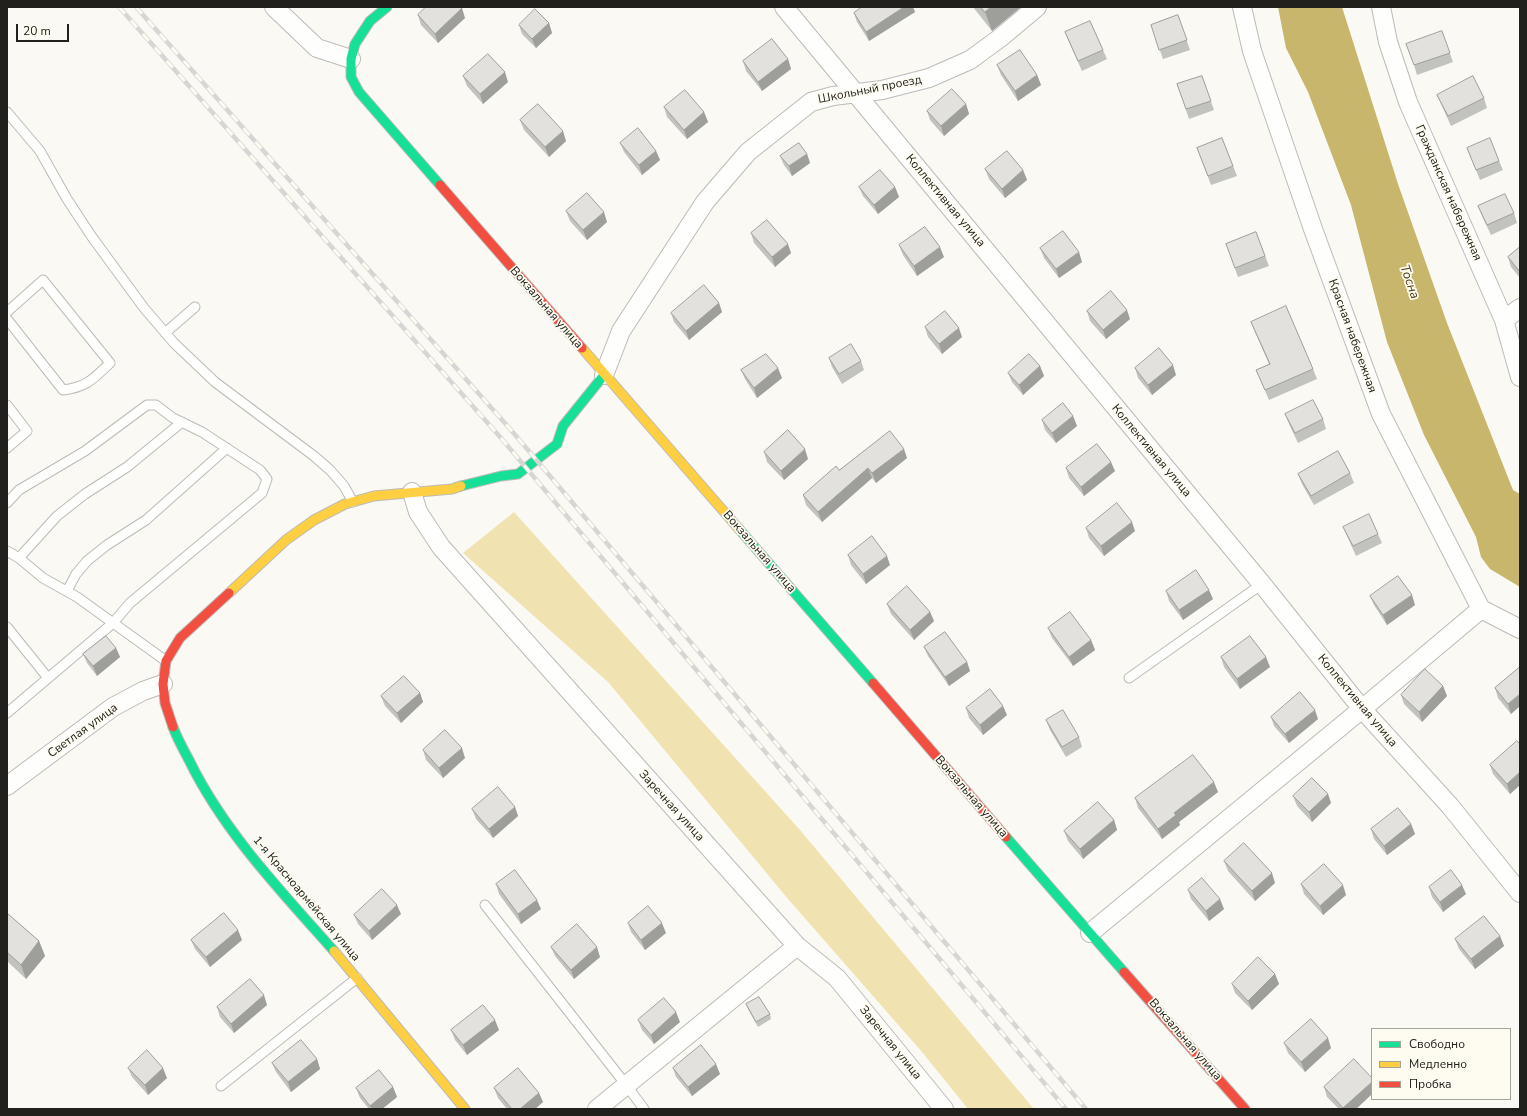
<!DOCTYPE html>
<html>
<head>
<meta charset="utf-8">
<style>
	body { margin:0 }
	#map { position:relative; width:1527px; height:1116px; overflow:hidden; background:#faf9f4; font-family:"Nunito Sans",sans-serif }
	canvas { display:block }
	.frame { position:absolute; inset:0; border:8px solid #21201c; pointer-events:none }
	.legend { position:absolute; left:1371px; top:1028px; width:140px; height:72px; box-sizing:border-box; background:#fefbf0; border:1px solid #a6a39b; margin:0; padding:5px 7px; list-style:none; font-size:12px; color:#21201c }
	.legend li { display:flex; align-items:center; gap:8px; height:20px }
	.legend b { width:20px; border:1px solid #a6a39b }
	.scale { position:absolute; left:16px; top:24px; width:53px; height:18px; box-sizing:border-box; border:2px solid #21201c; border-top:0; padding-left:5px; font-size:12px; line-height:14px; white-space:nowrap; color:#21201c; -webkit-text-stroke:3px #fefbf0; paint-order:stroke }
</style>
</head>
<body>
<div id="map">
<canvas width="1527" height="1116"></canvas>
<div class="frame"></div>
<ul class="legend">
<li><b style="height:5px;background:#16e098"></b>Свободно</li>
<li><b style="height:5px;background:#ffcf43"></b>Медленно</li>
<li><b style="height:5px;background:#f24e42"></b>Пробка</li>
</ul>
<div class="scale">20 m</div>
</div>
<script>
const context = document.querySelector('canvas').getContext('2d');
context.lineJoin = 'round';
function fillPath(path, color) {
  context.fillStyle = color;
  context.fill(path, 'evenodd');
}
function strokePath(path, color, width, dash) {
  context.strokeStyle = color;
  context.lineWidth = width;
  context.lineCap = dash ? 'butt' : 'round';
  context.setLineDash(dash || []);
  context.stroke(path);
}
function label(font, color, halo, rows, align = 'center') {
  context.font = font + ' "Nunito Sans",sans-serif';
  context.lineWidth = 3.5;
  context.setLineDash([]);
  context.textBaseline = 'middle';
  context.strokeStyle = halo;
  context.fillStyle = color;
  for (const [text, x, y, turn = 0] of rows) {
    context.save();
    context.translate(x, y);
    context.rotate((+turn || 0) * Math.PI / 180);
    context.textAlign = isNaN(turn) ? turn : align;
    if (halo) context.strokeText(text, 0, 0);
    context.fillText(text, 0, 0);
    context.restore();
  }
}
fillPath(new Path2D(`
	M514,512L800,830L1034,1109H968L922,1052L788,899L608,682L463,553Z`), '#f1e3b1');
fillPath(new Path2D(`
	M1278,7H1342L1398,184L1447,323L1513,490L1520,494V587L1490,569L1481,557L1476,537L1424,435L1387,342L1351,205L1308,92L1286,48Z`), '#c8b66c');
const lane = new Path2D(`
	M7,112L40,151L67,199L92,237L144,308L174,343L215,382L314,456L330,470L344,486L353,502
	M7,312L43,280L110,363C93,379 87,387 63,390L7,319
	M165,333L195,307
	M7,405L27,431L7,448
	M7,503L19,490L85,451L147,405H156L173,418L202,432L260,470L267,479L262,493L130,603L113,623L7,713
	M7,551L19,558L43,578L77,597L166,661
	M19,558L57,516L85,494L127,467L182,422
	M67,591L76,574L87,561L107,545L146,520L227,448
	M7,627L48,678
	M1129,678L1262,584
	M485,905L627,1086L644,1109
	M221,1086L357,978`);
const street = new Path2D(`
	M274,7L317,48L351,59
	M784,7L1262,584L1362,709L1450,806L1520,893
	M1242,7L1252,51L1313,229L1381,414L1481,609L1520,629
	M1381,7L1388,42L1408,102L1504,320L1520,377
	M1504,320L1520,308
	M604,375L621,331L705,202L748,152L811,102L833,96L882,90L929,78L970,60L1000,38L1037,7
	M412,492L418,512L441,547L797,946L837,978L944,1109
	M7,786L113,707L143,691L163,684
	M1090,933L1362,709L1481,609
	M597,1109L797,946`);
const fast = new Path2D(`
	M387,7L370,21L355,44L351,59V77L359,92L440,185
	M461,486L501,476L518,474L557,444L563,426L604,375
	M739,529L873,683
	M173,727C177,738 183,749 189,760C224,832 281,891 334,951
	M1006,837L1124,972`);
const slow = new Path2D(`
	M582,348L739,529
	M229,593L286,540L314,520L345,504L374,496L452,489L461,486
	M334,951L465,1109`);
const jam = new Path2D(`
	M440,185L582,348
	M873,683L1006,837
	M173,727L165,703L163,684L166,661L180,638L229,593
	M1124,972L1245,1109`);
strokePath(lane, '#bcbbb7', 11);
strokePath(street, '#bcbbb7', 20);
strokePath(fast, '#bcbbb7', 11);
strokePath(slow, '#bcbbb7', 11);
strokePath(jam, '#bcbbb7', 11);
strokePath(lane, '#fefefd', 9);
strokePath(street, '#fefefd', 18);
strokePath(fast, '#16e098', 9);
strokePath(slow, '#ffcf43', 9);
strokePath(jam, '#f24e42', 9);
const rail = new Path2D(`
	M119,7L501,438L1066,1109
	M136,7L511,430L1086,1109`);
strokePath(rail, '#d6d6d4', 4.5);
strokePath(rail, '#fefbf0', 3, [9]);
fillPath(new Path2D(`
	M973,7H1021L992,31Z
	M915,12L869,41L857,22L854,13Z
	M418,15L465,18L438,43L421,25Z
	M1178,15L1190,50L1163,59L1151,25Z
	M549,23L552,33L536,48L522,34L519,25Z
	M1442,31L1453,62L1417,75L1414,65Z
	M1065,32L1103,50L1107,59L1082,71L1069,42Z
	M788,59L791,69L762,91L746,71L743,61Z
	M997,65L1037,75L1041,85L1018,101L1001,75Z
	M463,76L508,82L483,104L467,86Z
	M1202,76L1214,110L1189,119L1177,84Z
	M1437,95L1484,98L1487,108L1451,126L1441,104Z
	M966,104L969,114L944,136L930,120L927,111Z
	M664,107L704,112L708,122L687,139L667,117Z
	M520,120L566,141L549,157L524,130Z
	M1222,138L1237,176L1211,185L1197,148Z
	M620,143L656,151L660,160L642,175L624,152Z
	M1467,148L1499,161L1503,170L1480,180Z
	M807,154L810,163L792,176L784,165L780,156Z
	M985,169L1023,170L1027,180L1005,198L989,179Z
	M859,187H895L899,197L878,214L863,196Z
	M1478,206L1514,213L1517,223L1491,235L1482,216Z
	M566,211L607,222L587,240L570,221Z
	M1256,232L1269,266L1238,277L1226,244Z
	M751,233L791,253L775,267L754,243Z
	M899,245L944,257L917,276L903,255Z
	M1520,247V278L1511,267L1508,257Z
	M1040,248L1082,262L1059,278L1044,258Z
	M719,303L722,312L689,340L674,322L671,313Z
	M1087,311L1130,319L1106,339L1090,321Z
	M1251,322L1313,369L1317,379L1269,400L1256,370L1269,364L1255,332Z
	M925,327L962,337L942,354L928,337Z
	M829,358L861,361L864,370L842,384L832,367Z
	M1040,366L1044,376L1023,395L1012,382L1008,373Z
	M1135,368L1176,375L1152,395L1138,378Z
	M741,370L782,378L757,398L745,379Z
	M1285,414L1323,419L1326,429L1298,443L1289,424Z
	M1073,416L1077,426L1056,443L1045,430L1042,420Z
	M764,452L808,459L784,480L767,462Z
	M907,458L876,483L872,478L822,522L806,505L803,495L839,470Z
	M1066,468L1115,471L1084,496L1069,478Z
	M1350,473L1354,483L1314,505L1302,484L1298,474Z
	M1343,527L1378,534L1382,543L1356,556L1347,536Z
	M1086,528L1135,531L1104,556L1089,538Z
	M848,555L890,565L866,584L851,565Z
	M1166,591L1213,599L1183,620L1169,601Z
	M1370,596L1415,605L1387,625L1374,605Z
	M887,604L930,612L934,621L914,640L891,614Z
	M1048,628L1091,640L1095,650L1073,666L1052,638Z
	M924,647L967,662L970,671L949,686L928,656Z
	M116,648L120,657L97,676L87,663L83,654Z
	M1221,657L1270,667L1240,689L1224,667Z
	M1520,667V706L1511,714L1498,698L1495,688Z
	M1443,686L1447,696L1422,722L1404,704L1401,695Z
	M420,693L423,702L401,723L385,706L381,696Z
	M966,708L1007,715L983,735L969,718Z
	M1271,717L1318,719L1289,743L1274,726Z
	M1046,720L1079,737L1082,747L1066,757L1050,730Z
	M1520,744V785L1510,794L1493,774L1490,765Z
	M423,750L465,758L443,778L426,760Z
	M1218,792L1179,822L1180,825L1162,839L1138,808L1135,798Z
	M1328,794L1331,803L1312,822L1297,806L1293,796Z
	M515,807L518,816L493,838L476,819L472,809Z
	M1114,820L1117,830L1083,859L1068,841L1064,831Z
	M1411,824L1415,834L1387,855L1374,839L1371,829Z
	M1224,861L1275,883L1255,901L1228,871Z
	M496,884L541,909L521,924L499,894Z
	M1301,884L1346,895L1323,915L1304,894Z
	M1429,887L1466,894L1443,912L1432,897Z
	M1188,890L1224,909L1209,921L1191,899Z
	M7,913L39,941L45,956L26,979L7,961Z
	M401,914L372,940L358,924L354,915Z
	M628,923L666,933L645,950L631,932Z
	M1500,936L1504,946L1475,969L1459,949L1455,939Z
	M191,940H242L210,967L195,949Z
	M551,947L600,957L574,979L555,956Z
	M1275,974L1279,984L1252,1010L1235,993L1232,984Z
	M746,1004L770,1014L771,1019L758,1027L748,1009Z
	M267,1005L234,1033L220,1017L217,1007Z
	M638,1020L680,1022L654,1044L642,1030Z
	M451,1030H499L467,1055L455,1040Z
	M1284,1043L1331,1048L1305,1072L1288,1053Z
	M317,1059L320,1069L291,1092L276,1072L272,1063Z
	M128,1068L167,1078L148,1095L132,1077Z
	M673,1068L720,1074L692,1096L676,1077Z
	M1372,1078V1094L1356,1109H1339L1327,1097L1324,1087Z
	M393,1087L397,1097L382,1109H369L360,1098L356,1088Z
	M494,1088L539,1093L543,1102L535,1109H507L498,1098Z`), '#c2c2be');
fillPath(new Path2D(`
	M904,7H913L915,12L869,41L866,32Z
	M991,7H1021L992,31L985,12Z
	M462,8L465,18L438,43L435,34Z
	M549,23L552,33L536,48L532,39Z
	M788,59L791,69L762,91L758,82Z
	M505,72L508,82L483,104L480,94Z
	M1037,75L1041,85L1018,101L1015,91Z
	M966,104L969,114L944,136L941,126Z
	M704,112L708,122L687,139L684,130Z
	M563,131L566,141L549,157L545,147Z
	M656,151L660,160L642,175L639,165Z
	M807,154L810,163L792,176L789,166Z
	M1023,170L1027,180L1005,198L1002,189Z
	M895,187L899,197L878,214L874,205Z
	M604,212L607,222L587,240L583,230Z
	M788,244L791,253L775,267L772,257Z
	M940,247L944,257L917,276L914,266Z
	M1079,252L1082,262L1059,278L1056,269Z
	M719,303L722,312L689,340L686,331Z
	M1127,310L1130,319L1106,339L1103,330Z
	M959,328L962,337L942,354L939,344Z
	M1173,365L1176,375L1152,395L1148,385Z
	M1040,366L1044,376L1023,395L1019,385Z
	M778,368L782,378L757,398L754,388Z
	M1073,416L1077,426L1056,443L1052,433Z
	M805,449L808,459L784,480L781,471Z
	M904,449L907,458L876,483L872,473Z
	M1111,462L1115,471L1084,496L1081,487Z
	M868,468L872,478L822,522L818,512Z
	M1132,522L1135,531L1104,556L1101,546Z
	M887,556L890,565L866,584L863,574Z
	M1209,590L1213,599L1183,620L1179,610Z
	M1412,595L1415,605L1387,625L1383,615Z
	M930,612L934,621L914,640L910,630Z
	M1091,640L1095,650L1073,666L1069,657Z
	M116,648L120,657L97,676L93,666Z
	M1266,657L1270,667L1240,689L1237,679Z
	M967,662L970,671L949,686L945,677Z
	M1443,686L1447,696L1422,722L1419,712Z
	M420,693L423,702L401,723L397,713Z
	M1520,694V706L1511,714L1508,704Z
	M1003,706L1007,715L983,735L980,725Z
	M1315,710L1318,719L1289,743L1285,734Z
	M462,748L465,758L443,778L439,768Z
	M1520,772V785L1510,794L1507,784Z
	M1214,782L1218,792L1179,822L1180,825L1162,839L1158,829L1174,813Z
	M1328,794L1331,803L1312,822L1309,812Z
	M515,807L518,816L493,838L489,829Z
	M1114,820L1117,830L1083,859L1080,849Z
	M1411,824L1415,834L1387,855L1384,846Z
	M1272,873L1275,883L1255,901L1252,891Z
	M1343,885L1346,895L1323,915L1320,906Z
	M1462,885L1466,894L1443,912L1440,902Z
	M1220,899L1224,909L1209,921L1206,911Z
	M537,900L541,909L521,924L518,914Z
	M397,905L401,914L372,940L369,931Z
	M662,923L666,933L645,950L641,940Z
	M238,930L242,940L210,967L206,957Z
	M1500,936L1504,946L1475,969L1471,959Z
	M39,941L45,956L26,979L21,965Z
	M597,947L600,957L574,979L571,970Z
	M1275,974L1279,984L1252,1010L1248,1001Z
	M264,995L267,1005L234,1033L231,1024Z
	M676,1012L680,1022L654,1044L651,1035Z
	M495,1020L499,1030L467,1055L463,1045Z
	M1328,1038L1331,1048L1305,1072L1301,1062Z
	M317,1059L320,1069L291,1092L288,1082Z
	M716,1064L720,1074L692,1096L688,1087Z
	M163,1068L167,1078L148,1095L145,1085Z
	M1372,1082V1094L1356,1109H1344L1343,1108Z
	M393,1087L397,1097L382,1109H372L370,1106Z
	M539,1093L543,1102L535,1109H520Z`), '#9e9e9b');
const building = new Path2D(`
	M426,7H460L462,8L435,34L418,15Z
	M862,7H904L866,32L854,13Z
	M981,7H991L985,12Z
	M535,9L549,23L532,39L519,25Z
	M1178,15L1187,40L1159,50L1151,25Z
	M1090,21L1103,50L1078,61L1065,32Z
	M1442,31L1450,53L1414,65L1406,44Z
	M772,39L788,59L758,82L743,61Z
	M1020,50L1037,75L1015,91L997,65Z
	M488,54L505,72L480,94L463,76Z
	M1202,76L1211,101L1186,109L1177,84Z
	M1473,76L1484,98L1448,116L1437,95Z
	M952,89L966,104L941,126L927,111Z
	M685,90L704,112L684,130L664,107Z
	M538,104L563,131L545,147L520,120Z
	M638,128L656,151L639,165L620,143Z
	M1222,138L1233,166L1208,176L1197,148Z
	M1490,138L1499,161L1476,170L1467,148Z
	M799,143L807,154L789,166L780,156Z
	M1007,151L1023,170L1002,189L985,169Z
	M880,170L895,187L874,205L859,187Z
	M587,193L604,212L583,230L566,211Z
	M1505,194L1514,213L1487,225L1478,206Z
	M767,220L788,244L772,257L751,233Z
	M925,227L940,247L914,266L899,245Z
	M1063,231L1079,252L1056,269L1040,248Z
	M1256,232L1265,256L1235,268L1226,244Z
	M1520,247V272L1508,257Z
	M704,285L719,303L686,331L671,313Z
	M1111,291L1127,310L1103,330L1087,311Z
	M1286,306L1313,369L1265,390L1256,370L1270,364L1251,322Z
	M945,311L959,328L939,344L925,327Z
	M851,344L861,361L839,374L829,358Z
	M1159,348L1173,365L1148,385L1135,368Z
	M766,354L778,368L754,388L741,370Z
	M1029,354L1040,366L1019,385L1008,373Z
	M1313,400L1323,419L1295,433L1285,414Z
	M1063,403L1073,416L1052,433L1042,420Z
	M788,430L805,449L781,471L764,452Z
	M890,431L904,449L872,473L868,468L818,512L803,495L836,466L839,470Z
	M1097,444L1111,462L1081,487L1066,468Z
	M1338,451L1350,473L1311,496L1298,474Z
	M1117,503L1132,522L1101,546L1086,528Z
	M1369,514L1378,534L1353,546L1343,527Z
	M872,536L887,556L863,574L848,555Z
	M1196,570L1209,590L1179,610L1166,591Z
	M1398,576L1412,595L1383,615L1370,596Z
	M907,586L930,612L910,630L887,604Z
	M1070,612L1091,640L1069,657L1048,628Z
	M945,632L967,662L945,677L924,647Z
	M106,636L116,648L93,666L83,654Z
	M1250,636L1266,657L1237,679L1221,657Z
	M1520,667V694L1508,704L1495,688Z
	M1425,669L1443,686L1419,712L1401,695Z
	M404,676L420,693L397,713L381,696Z
	M990,689L1003,706L980,725L966,708Z
	M1300,692L1315,710L1285,734L1271,717Z
	M1063,710L1079,737L1062,747L1046,720Z
	M445,730L462,748L439,768L423,750Z
	M1517,741L1520,744V772L1507,784L1490,765Z
	M1193,755L1214,782L1174,813L1176,815L1158,829L1135,798Z
	M1312,778L1328,794L1309,812L1293,796Z
	M498,787L515,807L489,829L472,809Z
	M1098,802L1114,820L1080,849L1064,831Z
	M1398,808L1411,824L1384,846L1371,829Z
	M1244,843L1272,873L1252,891L1224,861Z
	M1324,864L1343,885L1320,906L1301,884Z
	M515,870L537,900L518,914L496,884Z
	M1451,870L1462,885L1440,902L1429,887Z
	M1202,878L1220,899L1206,911L1188,890Z
	M382,889L397,905L369,931L354,915Z
	M648,906L662,923L641,940L628,923Z
	M7,913L39,941L21,965L7,952Z
	M224,913L238,930L206,957L191,940Z
	M1484,916L1500,936L1471,959L1455,939Z
	M577,924L597,947L571,970L551,947Z
	M1258,957L1275,974L1248,1001L1232,984Z
	M250,979L264,995L231,1024L217,1007Z
	M759,997L770,1014L756,1022L746,1004Z
	M664,998L676,1012L651,1035L638,1020Z
	M483,1005L495,1020L463,1045L451,1030Z
	M1311,1019L1328,1038L1301,1062L1284,1043Z
	M301,1040L317,1059L288,1082L272,1063Z
	M701,1045L716,1064L688,1087L673,1068Z
	M147,1050L163,1068L145,1085L128,1068Z
	M1354,1059L1372,1078V1082L1343,1108L1324,1087Z
	M518,1068L539,1093L520,1109H512L494,1088Z
	M379,1070L393,1087L370,1106L356,1088Z`);
fillPath(building, '#e2e1dd');
strokePath(building, '#9e9e9b', 1);
label('12px', '#21201c', '#fefbf0', [
	["Школьный проезд",870,90,-11],
	["Гражданская набережная",1448,193,66],
	["Коллективная улица",945,201,50],
	["Вокзальная улица",546,308,49],
	["Красная набережная",1352,336,70],
	["Коллективная улица",1151,451,50],
	["Вокзальная улица",759,552,49],
	["Коллективная улица",1357,701,50],
	["Светлая улица",83,731,-36],
	["Вокзальная улица",971,797,49],
	["Заречная улица",671,806,48],
	["1-я Красноармейская улица",306,899,50],
	["Вокзальная улица",1185,1040,49],
	["Заречная улица",890,1043,51]
]);
label('italic 13px', '#4a3f15', '#fefbf0', [
	["Тосна",1409,282,71]
]);
</script>
</body>
</html>
